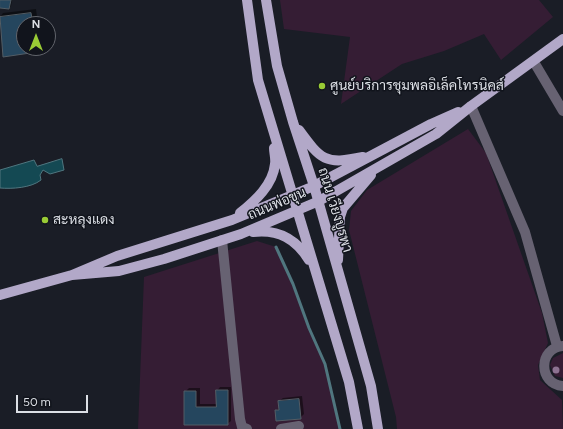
<!DOCTYPE html>
<html>
<head>
<meta charset="utf-8">
<style>
	body { margin:0 }
	#map { position:relative; width:563px; height:429px; overflow:hidden; background:#1a1d26; font-family:Figtree,sans-serif }
	canvas { display:block }
	.north { position:absolute; left:16px; top:16px; width:40px; height:40px; box-sizing:border-box; background:#11141c; border:1px solid #62656c; border-radius:50%; rotate:0deg; font-size:11px; font-weight:700; line-height:16px; text-align:center; color:#dcdfe5 }
	.north::after { content:''; display:block; margin:auto; width:14px; height:18px; background:#99cb35; clip-path:polygon(50% 0,100% 100%,50% 72%,0 100%) }
	.scale { position:absolute; left:16px; top:395px; width:72px; height:18px; box-sizing:border-box; border:2px solid #dcdfe5; border-top:0; padding-left:5px; font-size:12px; line-height:14px; white-space:nowrap; color:#dcdfe5; -webkit-text-stroke:3px #11141c; paint-order:stroke }
</style>
</head>
<body>
<div id="map">
<canvas width="563" height="429"></canvas>
<div class="north">N</div>
<div class="scale">50 m</div>
</div>
<script>
const context = document.querySelector('canvas').getContext('2d');
context.lineJoin = 'round';
function fillPath(path, color) {
  context.fillStyle = color;
  context.fill(path, 'evenodd');
}
function strokePath(path, color, width, dash) {
  context.strokeStyle = color;
  context.lineWidth = width;
  context.lineCap = dash ? 'butt' : 'round';
  context.setLineDash(dash || []);
  context.stroke(path);
}
function label(font, color, halo, rows, align = 'center') {
  context.font = font + ' Figtree,Sarabun,sans-serif';
  context.lineWidth = 3;
  context.setLineDash([]);
  context.textBaseline = 'middle';
  context.strokeStyle = halo;
  context.fillStyle = color;
  for (const [text, x, y, turn = 0] of rows) {
    context.save();
    context.translate(x, y);
    context.rotate((+turn || 0) * Math.PI / 180);
    context.textAlign = isNaN(turn) ? turn : align;
    if (halo) context.strokeText(text, 0, 0);
    context.fillText(text, 0, 0);
    context.restore();
  }
}
fillPath(new Path2D(`
	M280,0H539L553,17L501,60L484,34L444,51L402,64L341,104L350,37L284,29Z
	M468,129L486,153L542,313L548,343L538,365L540,380L562,400L563,429H397L396,417L349,230L351,211L367,190Z
	M257,241L276,247L325,364L340,429H138L144,277Z
	M563,353V378L555,376L550,365L553,358Z`), '#351d34');
const water = new Path2D(`
	M62,159L64,170L50,174L43,170L40,175L41,180C31,188 12,189 0,188V170L34,160L37,166Z`);
fillPath(water, '#144953');
strokePath(water, '#50767f', 1);
fillPath(new Path2D(`
	M0,0H12L11,6L9,8L0,7Z
	M36,9L38,24H24V48H40L37,51L4,56L0,17L3,13Z
	M220,387H231V421L227,424H185V392L189,388H200V404H217V391Z
	M302,396L304,414L300,418L276,411L280,407L279,401L283,398Z`), '#0007');
strokePath(new Path2D(`
	M276,247L293,284L309,328L325,364L340,429`), '#50767f', 3);
const building = new Path2D(`
	M0,0H11L9,9L0,8Z
	M31,13L33,24H24V48H37V52L3,57L0,17Z
	M216,390H228V425H184V391H196V407H216Z
	M299,399L301,419L276,421L275,410H279L278,401Z`);
fillPath(building, '#25465e');
strokePath(building, '#535d65', 1);
strokePath(new Path2D(`
	M534,62L563,111
	M471,106L525,232L557,346
	M222,240L240,419L242,427L247,429
	M563,346C538,348 538,384 563,386
	M281,429L299,426`), '#676272', 10);
strokePath(new Path2D(`
	M247,0L258,80L349,382L358,429
	M266,0L277,66L293,122L314,186L371,386L378,429
	M299,130C321,160 325,165 363,157
	M240,213C255,201 273,185 275,164C276,159 274,153 274,148
	M253,232C279,229 296,239 309,260
	M338,260L340,217L343,208L371,175
	M72,275L119,271L164,259L241,234L319,201L436,134L471,106L563,39
	M0,295L72,275L117,256L232,220L314,186L431,124L458,112`), '#b2a8c8', 10);
context.fillStyle = '#8c7291';
for (const [x, y] of [
	[556,370]
]) {
  context.beginPath();
  context.arc(x, y, 3.5, 0, 2 * Math.PI);
  context.fill();
}
for (const [x, y, r, color] of [
	[322,86,4,"#99cb35"],
	[45,220,4,"#99cb35"]
]) {
  const dot = new Path2D();
  dot.arc(x, y, r, 0, 2 * Math.PI);
  context.fillStyle = color;
  context.fill(dot);
  strokePath(dot, '#11141c', 1.5);
}
label('14px', '#dcdfe5', '#11141c', [
	["ศูนย์บริการชุมพลอิเล็คโทรนิคส์",330,86],
	["สะหลุงแดง",53,220]
], 'left');
label('14px', '#dcdfe5', '#11141c', [
	["ถนนพ่อขุน",277,204,-23],
	["ถนน เวียงบูรพา",335,210,73]
]);
</script>
</body>
</html>
